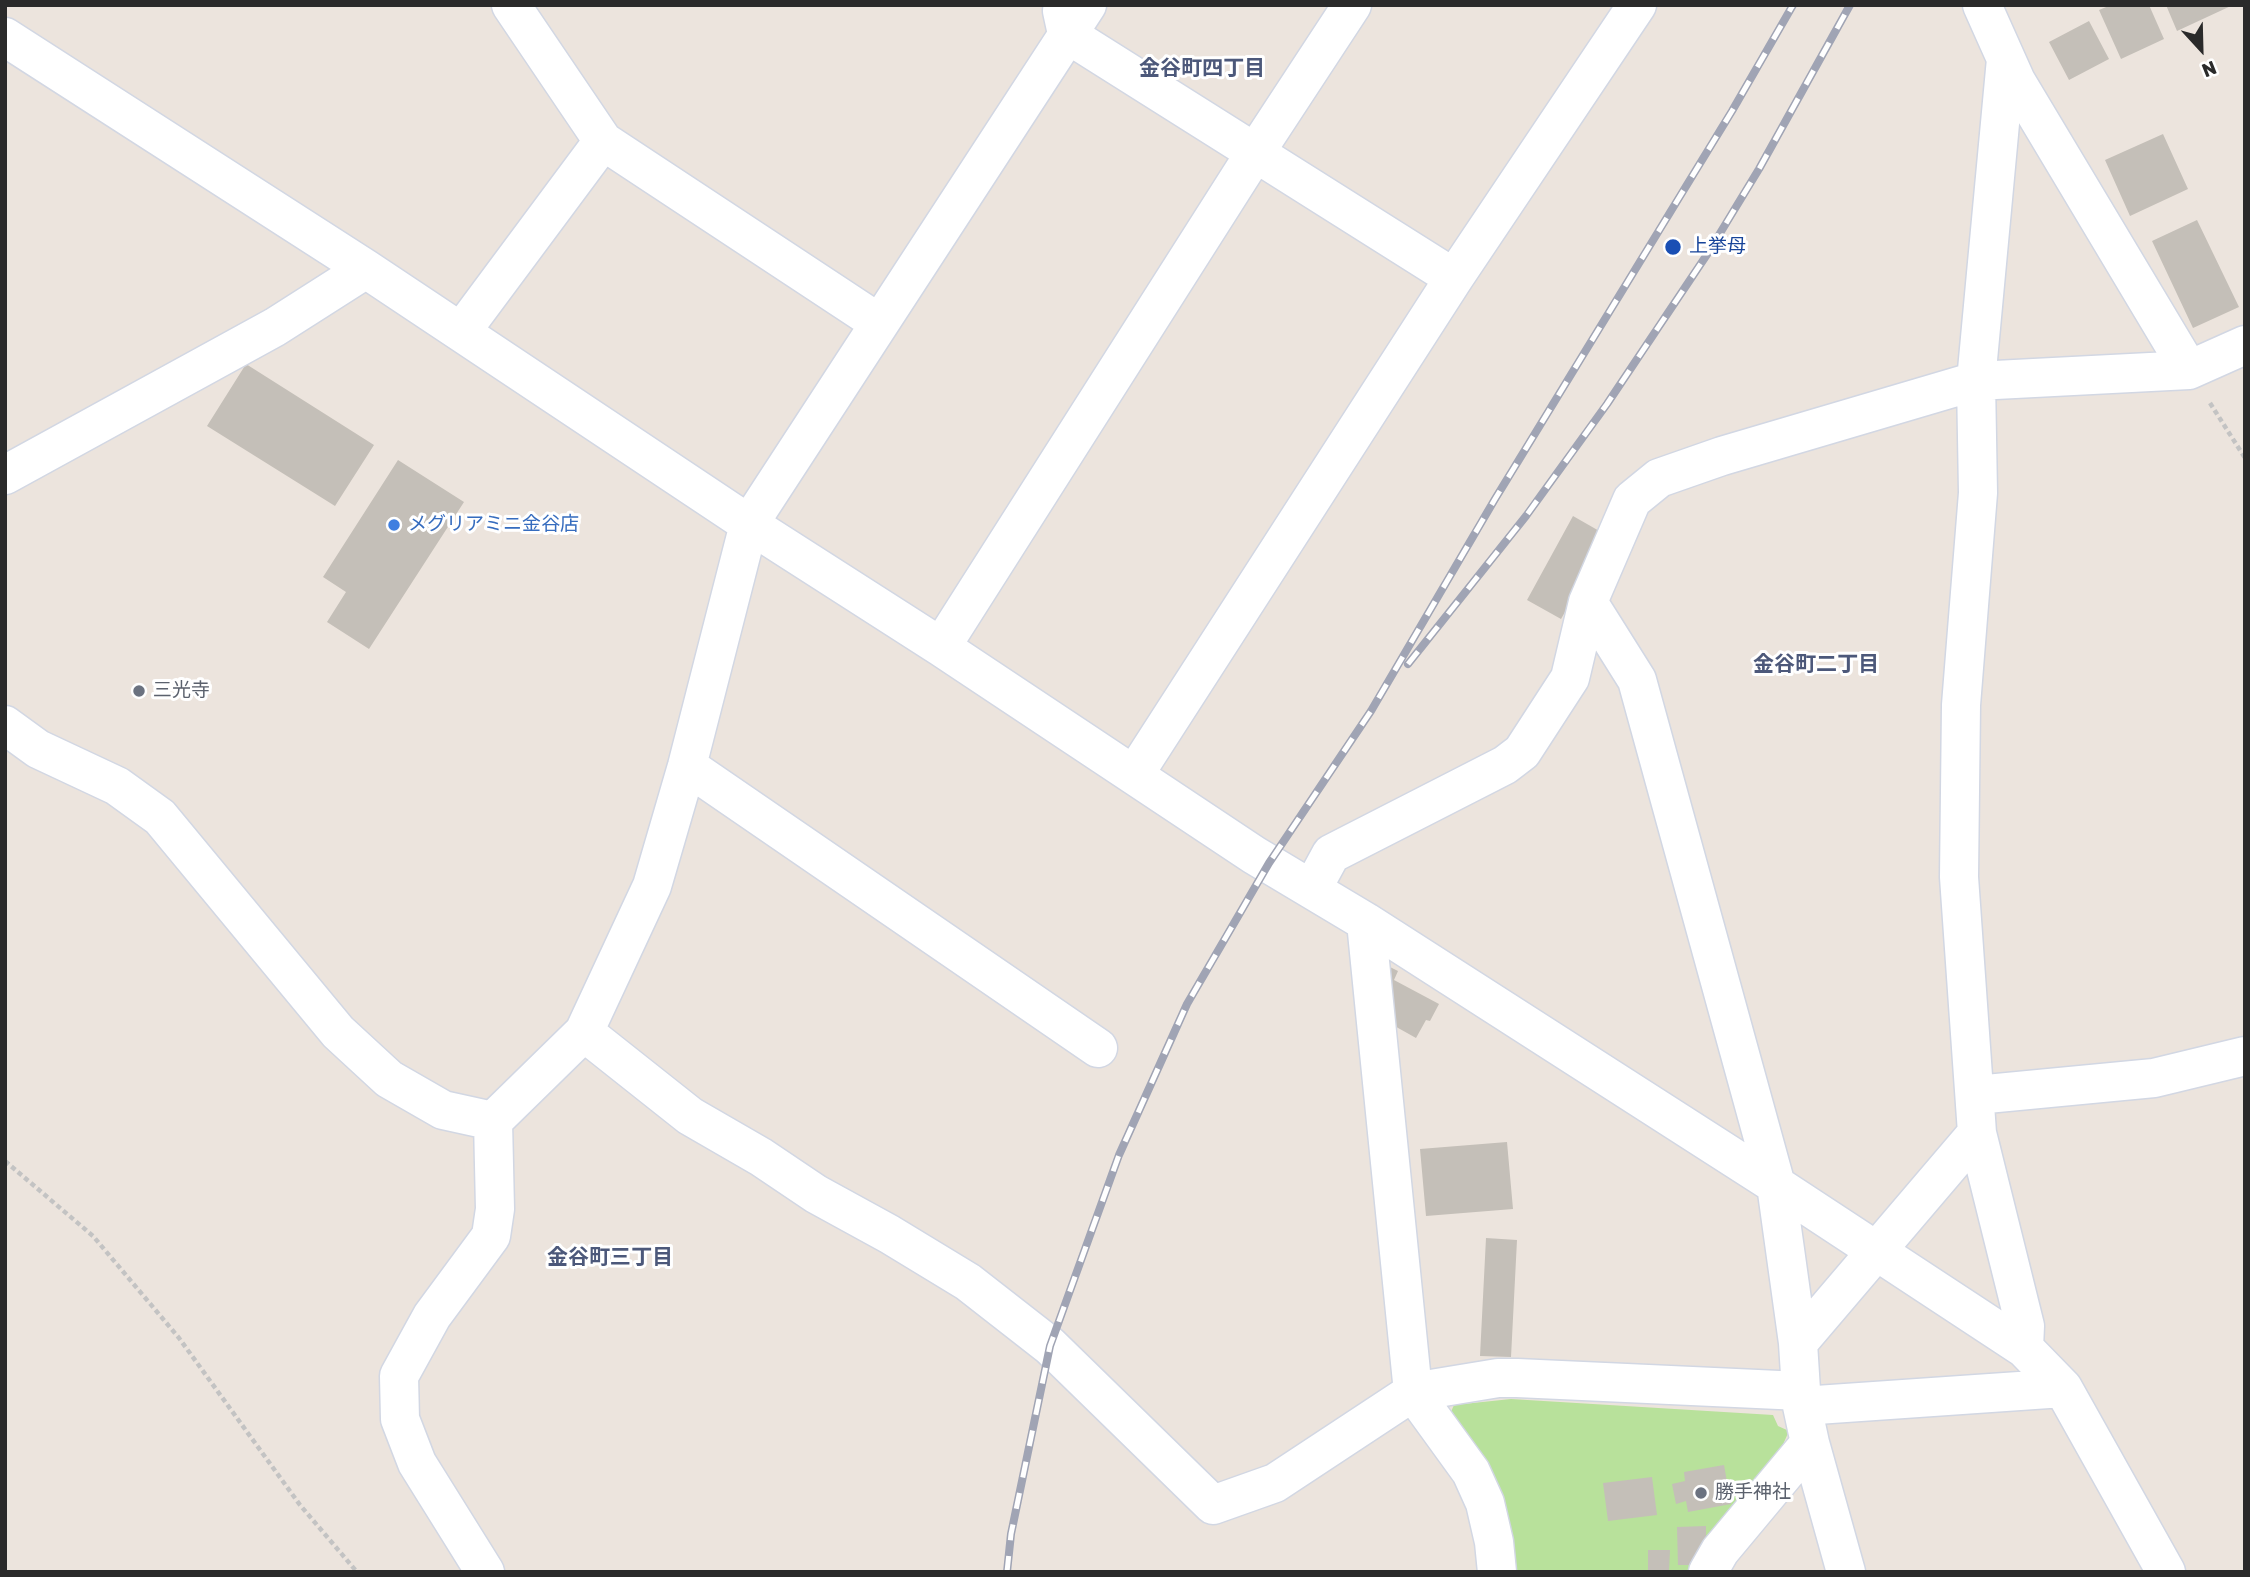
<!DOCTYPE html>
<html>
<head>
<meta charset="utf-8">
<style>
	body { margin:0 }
	#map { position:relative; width:2250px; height:1577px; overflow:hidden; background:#ece4dd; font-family:Rubik,sans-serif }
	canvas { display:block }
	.frame { position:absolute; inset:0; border:7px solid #2a2a2a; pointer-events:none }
	.north { position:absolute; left:2166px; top:14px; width:70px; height:70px; -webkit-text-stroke:5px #fff; paint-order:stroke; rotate:158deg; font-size:19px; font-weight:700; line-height:28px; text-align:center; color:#2a2a2a }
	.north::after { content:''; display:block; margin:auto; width:24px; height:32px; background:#2a2a2a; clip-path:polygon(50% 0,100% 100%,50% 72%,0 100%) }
</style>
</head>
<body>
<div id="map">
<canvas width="2250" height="1577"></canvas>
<div class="frame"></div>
<div class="north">N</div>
</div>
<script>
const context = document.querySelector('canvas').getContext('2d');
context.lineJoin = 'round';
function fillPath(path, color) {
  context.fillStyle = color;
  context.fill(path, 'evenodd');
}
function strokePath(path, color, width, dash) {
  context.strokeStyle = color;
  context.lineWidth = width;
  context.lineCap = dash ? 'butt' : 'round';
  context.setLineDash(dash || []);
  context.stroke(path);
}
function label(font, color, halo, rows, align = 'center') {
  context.font = font + ' Rubik,"Noto Sans JP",sans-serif';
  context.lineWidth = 6;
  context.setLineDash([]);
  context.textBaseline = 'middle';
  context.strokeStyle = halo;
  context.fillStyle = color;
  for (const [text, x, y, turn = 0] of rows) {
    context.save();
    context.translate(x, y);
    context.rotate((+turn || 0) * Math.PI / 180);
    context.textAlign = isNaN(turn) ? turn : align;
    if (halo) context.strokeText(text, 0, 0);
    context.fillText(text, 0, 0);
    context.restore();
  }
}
fillPath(new Path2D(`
	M1511,1399L1773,1415L1778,1426L1789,1431L1777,1458L1701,1572H1508L1450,1414L1454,1405Z`), '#b8e19b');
fillPath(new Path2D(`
	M2111,5H2149L2164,39L2121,59L2099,10Z
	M2166,5H2233L2177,31Z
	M2089,21L2109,59L2069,80L2049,42Z
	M2163,134L2188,189L2130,216L2105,160Z
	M2197,220L2239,307L2193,328L2152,241Z
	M246,364L374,445L335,506L207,426Z
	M398,460L464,502L369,649L327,622L346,592L323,577Z
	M1573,516L1608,536L1561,619L1527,600Z
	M1388,966L1398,971L1394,980L1439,1004L1430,1021L1426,1020L1416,1038L1391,1024Z
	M1507,1142L1513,1209L1426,1216L1420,1149Z
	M1486,1238L1517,1240L1511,1357L1480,1356Z
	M1724,1465L1731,1504L1688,1512L1686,1501L1676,1504L1672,1484L1685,1481L1684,1472Z
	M1652,1477L1657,1515L1608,1521L1603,1483Z
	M1706,1526V1565H1678L1677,1527Z
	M1648,1550H1670L1669,1571H1648Z`), '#c4bfb8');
const street = new Path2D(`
	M511,5L603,141L879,323
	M1982,5L2016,81L2189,370
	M1062,11L1067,34L1454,278
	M5,37L366,269L749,524L941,647L1254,855L1366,922L1776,1185L2024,1348L2063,1388L2166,1572
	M2006,59L1976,381L1978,493L1961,705L1959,877L1977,1133L2025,1326L2024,1348
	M461,332L603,141
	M5,475L275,327L366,269
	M1588,602L1637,680L1776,1185L1798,1343L1802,1406L1810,1443L1846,1572
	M941,647L1255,153L1352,5
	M5,725L38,749L117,786L160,817L338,1032L389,1079L443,1110L493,1121
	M687,766L1098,1048
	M1134,775L1454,278L1637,5
	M1312,889L1331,854L1505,765L1522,752L1570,678L1588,602L1632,500L1659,478L1722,456L1976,381L2189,370L2245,345
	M1366,922L1413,1392L1471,1472L1485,1503L1494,1542L1497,1572
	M584,1032L690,1116L761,1157L816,1194L889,1234L968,1282L1050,1346L1213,1505L1275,1483L1413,1392L1498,1378H1517L1801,1391
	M1976,1095L2154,1078L2245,1056
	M1798,1343L1977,1133
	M1802,1406L2063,1388
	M485,1572L417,1463L400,1419L399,1376L432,1316L491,1236L495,1209L493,1121L584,1032L652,886L687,766L749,524L1087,5
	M1708,1572L1720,1551L1810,1443`);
strokePath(street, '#d2d7e3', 41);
strokePath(new Path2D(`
	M2210,403L2245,458
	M5,1161L93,1236L179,1338L300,1505L357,1572`), '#c3c3c3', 4.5, [5, 3.5]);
strokePath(street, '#fff', 38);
const rail = new Path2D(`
	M1408,664L1526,516L1607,404L1708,253L1759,169L1850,5
	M1007,1572L1011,1534L1050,1346L1119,1155L1187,1004L1269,863L1371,711L1495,499L1732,111L1793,5`);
strokePath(rail, '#a0a4b4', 8);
strokePath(rail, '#fff', 5, [16]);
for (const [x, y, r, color] of [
	[1673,247,9,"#1a4fb4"],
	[394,525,7,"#3f7fe0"],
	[139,691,7,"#6b7280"],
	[1701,1493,7,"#6b7280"]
]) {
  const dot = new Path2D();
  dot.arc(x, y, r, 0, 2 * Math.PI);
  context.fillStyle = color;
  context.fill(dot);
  strokePath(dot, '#fff', 2.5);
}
label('19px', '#164399', '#fff', [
	["上挙母",1689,247]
], 'left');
label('19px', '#366cbe', '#fff', [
	["メグリアミニ金谷店",408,525]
], 'left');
label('19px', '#5b616d', '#fff', [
	["三光寺",153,691],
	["勝手神社",1715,1493]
], 'left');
label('bold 21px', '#4c587a', '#fff', [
	["金谷町四丁目",1202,69],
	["金谷町二丁目",1816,665],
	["金谷町三丁目",610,1258]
]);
</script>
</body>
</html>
